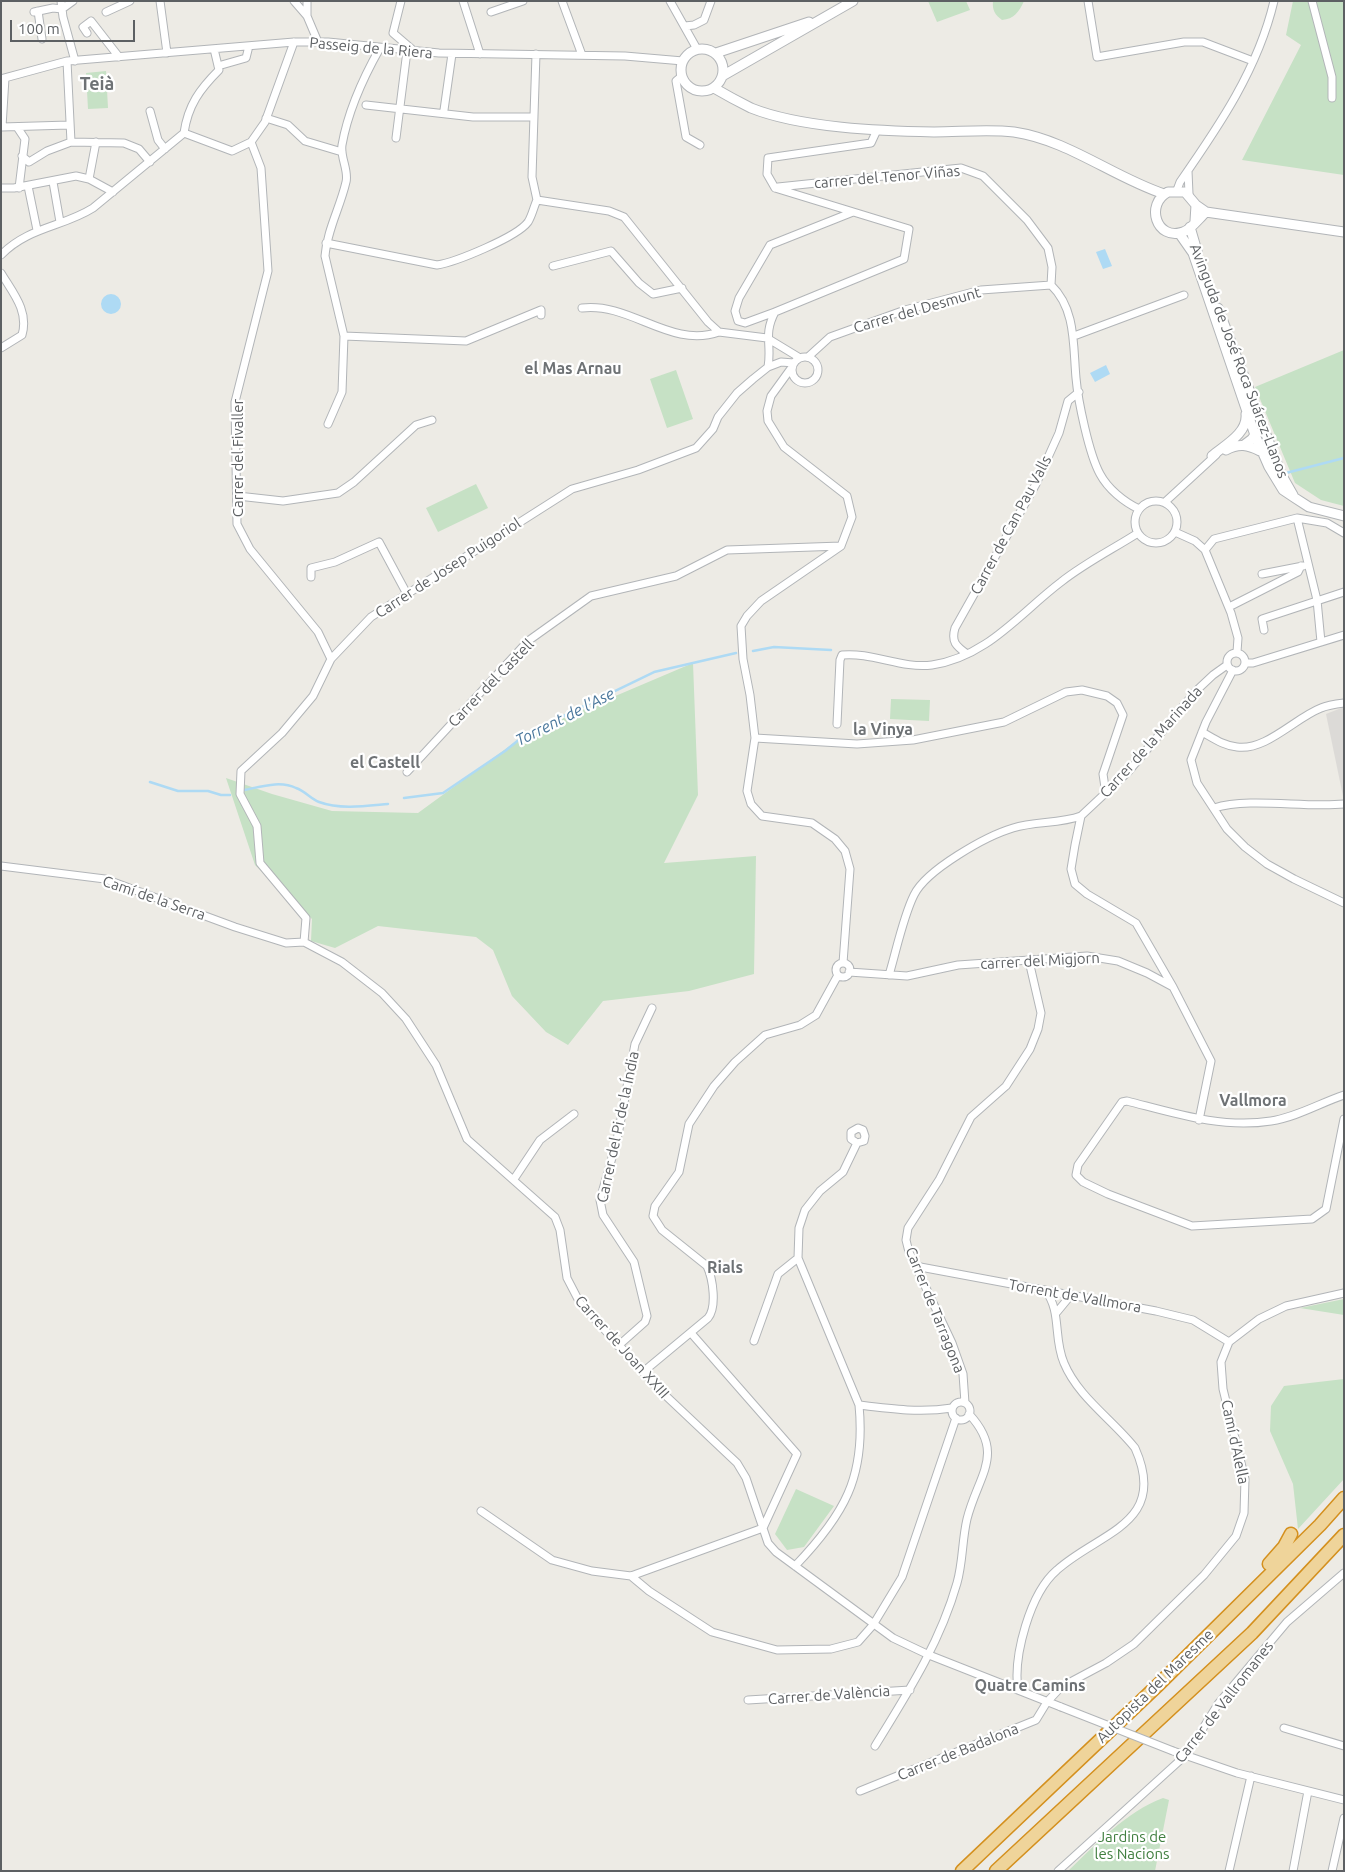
<!DOCTYPE html>
<html>
<head>
<meta charset="utf-8">
<style>
	body { margin:0 }
	#map { position:relative; width:1345px; height:1872px; overflow:hidden; background:#edebe5; font-family:Ubuntu,sans-serif }
	canvas { display:block }
	.frame { position:absolute; inset:0; border:2px solid #5d6063; pointer-events:none }
	.scale { position:absolute; left:10px; top:20px; width:125px; height:22px; box-sizing:border-box; border:2px solid #5d6063; border-top:0; padding-left:6px; font-size:15px; line-height:18px; white-space:nowrap; color:#5d6063; -webkit-text-stroke:4px #fff; paint-order:stroke }
</style>
</head>
<body>
<div id="map">
<canvas width="1345" height="1872"></canvas>
<div class="frame"></div>
<div class="scale">100 m</div>
</div>
<script>
const context = document.querySelector('canvas').getContext('2d');
context.lineJoin = 'round';
function fillPath(path, color) {
  context.fillStyle = color;
  context.fill(path, 'evenodd');
}
function strokePath(path, color, width, dash) {
  context.strokeStyle = color;
  context.lineWidth = width;
  context.lineCap = dash ? 'butt' : 'round';
  context.setLineDash(dash || []);
  context.stroke(path);
}
function label(font, color, halo, rows, align = 'center') {
  context.font = font + ' Ubuntu,sans-serif';
  context.lineWidth = 4.5;
  context.setLineDash([]);
  context.textBaseline = 'middle';
  context.strokeStyle = halo;
  context.fillStyle = color;
  for (const [text, x, y, turn = 0] of rows) {
    context.save();
    context.translate(x, y);
    context.rotate((+turn || 0) * Math.PI / 180);
    context.textAlign = isNaN(turn) ? turn : align;
    if (halo) context.strokeText(text, 0, 0);
    context.fillText(text, 0, 0);
    context.restore();
  }
}
fillPath(new Path2D(`
	M1344,707V801L1326,714Z`), '#dcdad7');
fillPath(new Path2D(`
	M928,1H966L970,10L937,22Z
	M993,1H1024C1019,12 1014,19 1002,20C995,15 992,10 993,1Z
	M1293,1H1344V175L1242,160L1301,45L1286,35Z
	M106,71L108,108L88,109L86,73Z
	M1344,350V506L1321,500L1295,483L1255,387Z
	M676,370L693,419L667,428L650,379Z
	M476,484L488,508L438,532L426,508Z
	M693,663L698,795L664,863L756,856L754,974L689,991L603,1001L568,1045L546,1032L512,996L493,950L476,937L378,926L335,948L311,941L312,919L255,865L226,778L272,794L332,811L418,813L526,734Z
	M891,699L930,700L929,721L890,719Z
	M1344,1299V1315L1300,1308Z
	M1344,1379V1479L1298,1529L1293,1484L1270,1431L1271,1406L1284,1386Z
	M796,1489L834,1506L804,1547L787,1550L775,1534Z
	M1163,1798L1169,1800L1155,1871H1068C1096,1844 1126,1812 1163,1798Z`), '#c6e1c5');
fillPath(new Path2D(`
	M1105,249L1112,266L1103,269L1096,252Z
	M101 304a10 10 0 1 1 20 0a10 10 0 1 1-20 0Z
	M1106,365L1110,374L1095,382L1090,373Z`), '#aedaf4');
strokePath(new Path2D(`
	M1286,473L1344,458
	M753,651L774,647L831,650
	M150,782L178,791H208L221,795H230
	M244,790C260,787 280,780 296,788C305,791 311,799 319,802C341,810 366,806 388,804
	M404,798L443,793L505,751L526,734L654,672L736,653`), '#aedaf4', 2.5);
const minor = new Path2D(`
	M61,1L63,17L75,61
	M160,1L167,53
	M294,1L307,16L318,42
	M401,1L393,33L414,51
	M463,1L480,54
	M562,1L582,55
	M670,1L697,49
	M1088,1L1097,57L1184,42H1203L1253,61
	M1312,1L1332,77V98
	M38,11L42,39
	M34,12L53,8L62,9L73,1
	M106,12L130,1
	M491,12L523,1
	M307,16V1
	M685,26L694,25L704,20L711,1
	M87,33L83,27L91,21L119,57
	M536,54L532,177L537,200L609,211L624,217L708,322L719,332L767,338L800,358
	M67,61L71,142
	M218,66L246,58L249,46
	M682,76L676,81L686,137L700,145
	M1,79L67,61L294,42H328L439,53L625,56L683,61
	M366,105L473,117H534
	M444,110L452,54
	M150,111L158,140L165,149
	M266,118L288,125L305,141L342,152
	M2,127L69,125
	M2,127L5,78
	M17,127L25,139L19,188
	M184,133L232,151L251,142L265,122L294,42
	M396,138L407,51
	M251,142L261,168L268,271L235,402L237,524L250,549L318,632L331,659
	M22,156L29,162L47,151L71,142L124,143L139,149L150,162
	M1188,171L1189,194
	M89,179L96,142
	M53,182L60,222
	M28,186L37,230
	M778,187L961,168L983,176L1027,220L1048,248L1052,267L1051,285
	M1,188H14L76,176L89,179L113,192
	M775,188L767,174L768,158L871,143L877,130
	M1177,190L1180,182C1219,126 1258,69 1274,1
	M326,243L437,265C456,262 517,237 528,222C532,216 534,206 537,200
	M1,255C28,227 63,227 93,208L184,133C188,105 200,89 219,70L214,49
	M553,266L611,251L639,283L653,294L682,288
	M1,273C13,293 29,311 22,335L1,348
	M1051,285C1076,309 1073,345 1076,378C1078,401 1089,454 1100,474C1108,489 1124,502 1139,509
	M582,308C631,302 670,349 719,332
	M775,312L745,323L738,321L735,311L739,298L770,245L853,212
	M344,336L466,341L541,310V315
	M1074,336L1184,295
	M808,357L830,337L905,310L981,290L1051,285
	M792 370a13 13 0 1 1 26 0a13 13 0 1 1-26 0Z
	M768,367C772,344 763,335 775,312L904,259L909,229L775,188
	M792,367L771,396L767,411L768,421L784,447L847,496L852,517L841,546L761,601L747,616L741,626L743,659L750,695L755,738L747,791L751,804L762,816L812,823L835,839L845,851L850,869L843,963
	M328,424L342,392L344,336L325,256C327,230 340,208 346,182C349,171 340,157 342,145C348,111 363,78 380,48
	M238,496L283,501L338,493L354,482L416,425L432,420
	M1135 522a21 21 0 1 1 42 0a21 21 0 1 1-42 0Z
	M1165,502L1216,455
	M1297,518L1317,600L1321,642
	M1175,532L1195,541L1205,550L1231,613L1238,638L1237,652
	M1205,550L1214,539L1297,518L1327,523L1344,533
	M1262,574L1303,566
	M311,577V568L335,562L379,542L407,594
	M1229,607L1298,572L1301,566
	M1264,630L1262,619L1344,592
	M1227 662a9 9 0 1 1 18 0a9 9 0 1 1-18 0Z
	M967,654C956,646 951,642 955,628L1036,484L1059,433L1068,401L1079,392
	M1245,663H1253L1344,635
	M1233,670L1206,722L1191,760L1197,783L1227,829L1245,847L1267,864L1294,879L1344,903
	M837,724L840,660L842,655C872,652 902,669 932,665C987,657 1020,613 1061,582C1085,563 1113,549 1138,533
	M1202,732C1213,738 1224,746 1237,747C1266,751 1295,718 1321,708C1328,705 1336,704 1344,703
	M755,738L857,744L913,740L1004,722L1066,692L1082,690L1107,696L1117,703L1123,715L1103,774L1106,794
	M407,772L528,641L591,596L676,576L727,550L841,546
	M1214,808C1250,797 1304,808 1344,804
	M1,866L105,879L235,927L286,943L304,942
	M304,942L342,962L382,993L406,1019L436,1065L467,1139L555,1217L560,1230L567,1278L580,1303L665,1395L737,1463L746,1478L768,1543L776,1552L893,1638L929,1655L1061,1707
	M304,942L306,918L260,863L257,826L240,794L241,771L282,733L313,696L331,659L371,617L572,489L638,470L696,448L713,429L718,417L737,393L753,379L768,367L781,362L794,363
	M836 970a7 7 0 1 1 14 0a7 7 0 1 1-14 0Z
	M849,972L907,976L958,965L1087,956L1118,961L1147,973L1173,987L1211,1061L1199,1120
	M889,975C896,952 903,917 914,895C926,870 986,836 1013,828C1035,821 1059,824 1081,816
	M1173,987L1136,923L1087,894L1075,884L1071,869L1075,845L1081,816L1128,772L1196,691L1213,675L1227,665
	M1344,1095C1320,1103 1297,1117 1271,1121C1222,1129 1174,1113 1127,1101L1122,1102L1078,1165L1076,1175L1083,1182L1108,1194L1192,1226L1312,1219L1326,1209L1344,1119
	M514,1179L540,1140L574,1114
	M798,1258L799,1228L805,1210L820,1191L843,1172L857,1143L851,1139V1132L858,1128L863,1130L865,1136L864,1141L857,1143
	M915,1266L1156,1311L1193,1320L1229,1342
	M1057,1312L1071,1295
	M691,1333L797,1454L763,1528
	M754,1341L778,1274L798,1258L859,1405C866,1477 844,1515 795,1566
	M618,1346L645,1322L647,1316L634,1262L603,1215L600,1200L617,1140L635,1044L652,1008
	M643,1372L708,1318C717,1307 713,1279 707,1266L662,1230L653,1216L655,1206L679,1172L689,1124L714,1086L735,1062L765,1035L800,1025L816,1015L838,975
	M952 1411a9 9 0 1 1 18 0a9 9 0 1 1-18 0Z
	M965,1403L963,1374L952,1343L909,1252L906,1240L908,1228L939,1180L971,1117L1006,1086L1030,1049L1038,1029L1041,1013L1029,961
	M859,1405C891,1409 921,1413 952,1408
	M481,1511L552,1560L592,1571L631,1576L763,1528
	M631,1576L649,1591L712,1632L777,1650L831,1649L858,1642L873,1625L902,1577L956,1418
	M1018,1690C1013,1656 1030,1593 1057,1570C1099,1532 1169,1524 1135,1448C1113,1420 1078,1397 1064,1363C1053,1338 1062,1311 1045,1290
	M748,1700L910,1690
	M1284,1728L1344,1746
	M875,1746C907,1694 940,1643 957,1583C963,1562 962,1540 967,1519C978,1475 1006,1454 969,1414
	M1173,1751L1237,1773L1344,1800
	M860,1791L1036,1720L1047,1702L1061,1687L1106,1663L1134,1644L1204,1575L1236,1536L1244,1513L1245,1479L1223,1389L1221,1362L1229,1342L1259,1319L1286,1306L1344,1293
	M1058,1871L1187,1754L1218,1704L1287,1622L1344,1573
	M1229,1871L1251,1776
	M1293,1871L1308,1791
	M1332,1871L1344,1818`);
const tertiary = new Path2D(`
	M681 70a21 21 0 1 1 42 0a21 21 0 1 1-42 0Z
	M716,53L809,22
	M724,75L853,1
	M714,88C726,95 739,102 751,108C801,128 881,131 934,132C960,132 988,129 1014,132C1068,140 1113,177 1164,194
	M1196,205L1206,212L1344,232
	M1195,221L1196,205L1185,192H1168C1145,204 1156,241 1183,232C1192,229 1199,218 1206,212
	M1190,227L1197,251
	M1179,233L1193,253L1255,435L1269,467L1283,490L1295,498L1309,507L1344,516
	M1218,308L1281,474L1293,495
	M1244,445L1252,439L1256,433
	M1226,450C1239,443 1248,445 1260,451
	M1212,456C1225,445 1248,433 1246,414`);
const motorway = new Path2D(`
	M1269,1564L1284,1547L1291,1534
	M962,1871L1158,1685L1320,1525L1344,1498
	M996,1871L1252,1633L1344,1535`);
strokePath(minor, '#b2b5b8', 9);
strokePath(tertiary, '#b2b5b8', 11);
strokePath(motorway, '#d4901e', 15);
strokePath(minor, '#fff', 7);
strokePath(tertiary, '#fff', 9);
strokePath(motorway, '#efd49a', 12);
const minorBridge = new Path2D(`
	M1061,1707L1173,1751`);
strokePath(minorBridge, '#b2b5b8', 9, []);
strokePath(minorBridge, '#fff', 7);
label('15px', '#5d6063', '#fff', [
	["Passeig de la Riera",371,48,5],
	["carrer del Tenor Viñas",887,177,-5],
	["Carrer del Desmunt",917,310,-16],
	["Avinguda de José Roca Suárez-Llanos",1239,361,69],
	["Carrer del Fivaller",238,458,-90],
	["Carrer de Can Pau Valls",1011,525,-62],
	["Carrer de Josep Puigoriol",448,568,-33],
	["Carrer del Castell",491,683,-46],
	["Carrer de la Marinada",1151,742,-48],
	["Camí de la Serra",154,898,19],
	["carrer del Migjorn",1040,961,-3],
	["Carrer del Pi de la Índia",618,1127,-78],
	["Torrent de Vallmora",1075,1296,10],
	["Carrer de Tarragona",935,1310,68],
	["Carrer de Joan XXIII",622,1347,48],
	["Camí d'Alella",1235,1442,78],
	["Autopista del Maresme",1155,1686,-44],
	["Carrer de València",829,1695,-4],
	["Carrer de Vallromanes",1224,1702,-52],
	["Carrer de Badalona",958,1752,-22]
]);
label('15px', '#417f40', '#fff', [
	["Jardins de",1132,1837],
	["les Nacions",1132,1854]
]);
label('bold 16px', '#6e7275', '#fff', [
	["el Mas Arnau",573,369],
	["la Vinya",883,730],
	["el Castell",385,763],
	["Vallmora",1253,1101],
	["Rials",725,1268],
	["Quatre Camins",1030,1686]
]);
label('italic 16px', '#4a779c', '#fff', [
	["Torrent de l'Ase",565,717,-27]
]);
label('bold 18px', '#6e7275', '#fff', [
	["Teià",97,84]
]);
</script>
</body>
</html>
